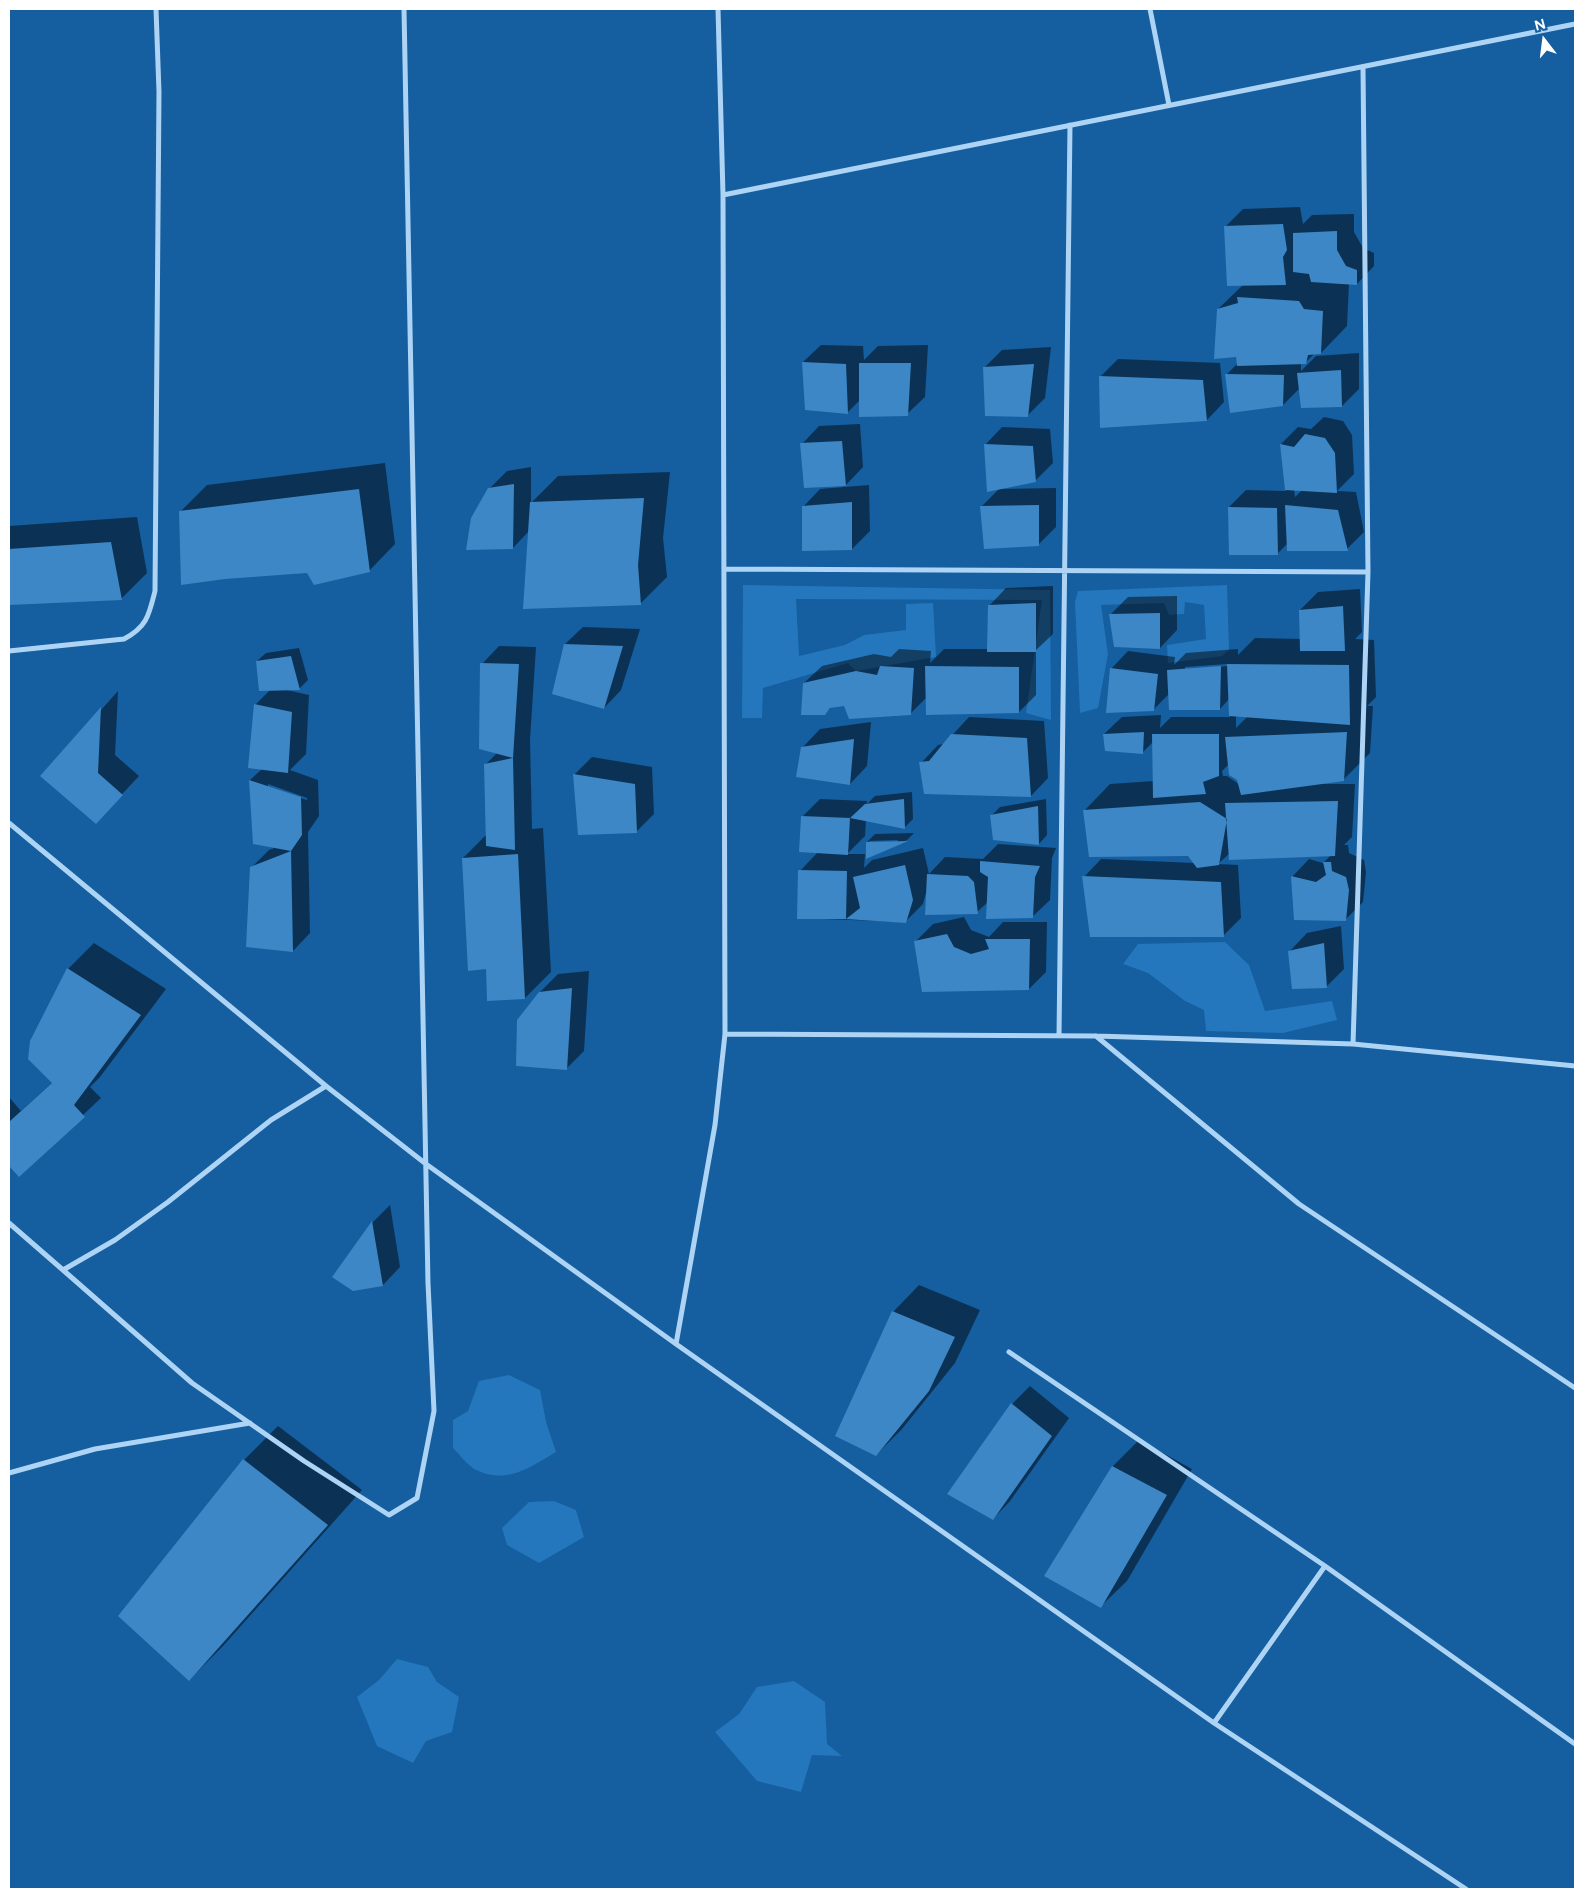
<!DOCTYPE html>
<html>
<head>
<meta charset="utf-8">
<style>
	body { margin:0 }
	#map { position:relative; width:1584px; height:1898px; overflow:hidden; background:#155e9f; font-family:Figtree,sans-serif }
	canvas { display:block }
	.frame { position:absolute; inset:0; border:10px solid #fff; pointer-events:none }
	.north { position:absolute; left:1519px; top:15px; width:50px; height:50px; -webkit-text-stroke:4px #155e9f; paint-order:stroke; rotate:345deg; font-size:14px; font-weight:700; line-height:20px; text-align:center; color:#fff }
	.north::after { content:''; display:block; margin:auto; width:18px; height:22px; background:#fff; clip-path:polygon(50% 0,100% 100%,50% 72%,0 100%) }
</style>
</head>
<body>
<div id="map">
<canvas width="1584" height="1898"></canvas>
<div class="frame"></div>
<div class="north">N</div>
</div>
<script>
const context = document.querySelector('canvas').getContext('2d');
context.lineJoin = 'round';
function fillPath(path, color) {
  context.fillStyle = color;
  context.fill(path, 'evenodd');
}
function strokePath(path, color, width, dash) {
  context.strokeStyle = color;
  context.lineWidth = width;
  context.lineCap = dash ? 'butt' : 'round';
  context.setLineDash(dash || []);
  context.stroke(path);
}
fillPath(new Path2D(`
	M743,585L1050,590L1051,720L1026,713L1042,600L796,599L799,656L845,645L864,635L906,630V604L933,603L936,657L856,671L848,663L763,688L762,718H742Z
	M1227,585L1229,650L1222,656L1168,663L1167,645L1206,639L1204,605L1185,602L1184,614L1169,615L1164,603L1101,605L1108,654L1098,708L1080,713L1075,602L1078,591Z
	M1225,942L1249,965L1265,1011L1332,1001L1337,1020L1283,1033L1206,1031L1204,1010L1185,1001L1148,973L1123,964L1138,944Z
	M509,1375L540,1390L546,1422L556,1452C531,1467 506,1485 476,1470C468,1466 460,1455 453,1448V1420L468,1411L479,1381Z
	M554,1501L576,1510L584,1537L539,1563L507,1545L502,1528L529,1502Z
	M397,1659L428,1667L437,1682L459,1697L452,1732L426,1741L413,1763L377,1746L357,1697L379,1680Z
	M794,1681L825,1702L827,1744L842,1756L812,1755L801,1792L757,1781L715,1732L739,1714L757,1687Z`), '#2477bc');
fillPath(new Path2D(`
	M1300,207L1303,224L1312,215L1354,214V232L1363,248L1374,253V266L1357,284L1349,283L1347,326L1321,353H1315L1306,362H1301V371L1316,356L1359,353V389L1342,406L1300,388L1283,405L1227,374L1238,363L1218,309L1243,285L1226,226L1243,209Z
	M821,345L863,346L864,360L878,346L928,345L925,397L907,414L860,400L847,413L807,409L803,362Z
	M1051,347L1045,398L1027,416L984,368L1002,350Z
	M1118,359L1220,363L1224,402L1207,420L1101,376Z
	M1324,417L1343,421L1352,435L1354,474L1337,491L1356,492L1364,532L1347,549L1288,543L1278,553L1229,507L1246,490L1286,491L1281,444L1298,427L1311,429ZM1294,489L1302,490L1295,497Z
	M860,424L863,467L844,487L802,444L819,426Z
	M1002,427L1050,429L1053,463L1035,481L1001,488V489L1056,488V527L1039,544L981,507L1000,488L985,445Z
	M385,463L395,544L369,571L307,572L181,511L207,485Z
	M531,467V503L558,476L670,472L663,538L667,577L641,603L529,531L513,548L489,489L507,471Z
	M869,485L870,531L852,549L803,507L820,489Z
	M137,517L147,573L121,599L9,604V526Z
	M1053,586V634L1036,650V695L1019,712L927,697L910,714L845,705L832,706L825,714L804,683L822,666L874,654L891,657L899,649L931,651L930,663L944,649H989V606L1006,588Z
	M1360,589L1362,632L1355,639L1374,640L1376,697L1367,706H1373L1370,753L1343,780L1323,783V784H1355L1352,837L1344,845H1348L1349,853L1364,860L1366,872L1363,902L1345,920L1292,877L1309,859L1323,863L1331,855L1230,853L1218,864L1238,865L1241,918L1223,936L1084,877L1101,859L1195,863L1188,855L1084,811L1110,784L1154,781V741L1142,753L1104,734L1122,717L1161,715L1160,728L1171,717H1230L1229,699L1220,709L1169,694L1153,710L1111,669L1128,651L1175,657L1174,665L1186,653L1238,649V655L1255,638L1301,639L1300,610L1318,592ZM1227,664V666L1185,670V667ZM1236,716H1248L1236,728ZM1229,764L1239,779L1240,785L1227,776H1223L1222,771Z
	M1177,596V630L1160,648L1111,614L1128,597Z
	M583,627L640,629L621,690L604,708L565,644Z
	M499,646L536,647L530,740L532,829L543,828L551,972L525,998L487,968L463,858L487,834L486,764L497,753L482,664Z
	M299,648L308,680L300,688L287,690L309,695L306,754L290,770L318,780L319,816L308,832L310,933L293,951L251,868L269,850L277,847L254,843L250,780L262,769L255,705L270,690L257,661L266,653ZM268,784L307,798V800L268,787Z
	M118,691L115,755L139,776L96,822L42,776Z
	M969,717L1044,721L1048,778L1031,796L921,763L938,745L944,744Z
	M871,722L867,766L850,784L803,747L820,729Z
	M592,757L652,767L654,814L637,831L580,834L575,774Z
	M912,792L913,819L905,827L866,820L865,836L847,854H865L864,868L872,860L923,848L929,874L945,857L983,859L998,844L1056,848L1052,858L1050,900L1032,917L988,902L977,912L926,893L923,904L905,922L798,918L800,871L818,852L802,817L820,799L867,801V804L875,796Z
	M1046,799L1047,835L1039,844L991,816L1000,807Z
	M914,833L907,840L867,858V842L875,834ZM898,840L896,843H869V841Z
	M964,917L971,930L989,937L1003,922H1047L1046,972L1029,989L916,941L933,924Z
	M1341,926L1344,969L1326,987L1290,951L1307,933Z
	M94,943L166,989L100,1077L90,1087L101,1098L19,1175L9,1164V1097L21,1111L53,1082L68,969Z
	M589,971L584,1051L566,1069L540,992L558,974Z
	M390,1205L400,1267L383,1285L333,1276L373,1222Z
	M919,1285L980,1310L955,1363L902,1429L876,1455L893,1312Z
	M1030,1386L1069,1418L1010,1501L993,1519L949,1494L1012,1404Z
	M278,1426L362,1490L223,1646L189,1680L244,1460Z
	M1139,1440L1192,1469L1127,1581L1100,1607L1113,1466Z`), '#0007');
fillPath(new Path2D(`
	M1283,224L1287,250L1283,257L1286,285L1227,286L1224,226Z
	M1337,231V250L1346,266L1357,270V285L1311,282L1309,274L1293,272V233Z
	M1237,297L1299,301L1304,309L1323,311L1321,354L1308,355L1306,364L1237,366L1236,357L1214,359L1217,309L1238,303Z
	M802,362L846,364L848,414L805,410Z
	M859,363H911L908,416L859,417Z
	M1034,364L1028,417L985,416L983,367Z
	M1341,370L1342,407L1301,408L1297,373Z
	M1225,374L1284,375L1283,406L1230,413Z
	M1099,376L1203,380L1207,421L1100,428Z
	M1305,434L1325,438L1335,453L1337,493L1285,490L1280,444L1294,447Z
	M842,441L846,486L804,488L800,443Z
	M984,444L1033,446L1036,482L987,492Z
	M514,484L513,549L466,550L471,518L488,488Z
	M359,489L370,572L314,585L307,573L225,579L181,585L179,511Z
	M644,498L638,565L641,605L523,609L530,502Z
	M852,502V550L802,551V506Z
	M1039,505V546L984,549L980,506Z
	M1285,505L1338,510L1348,551H1287Z
	M1228,507L1277,508L1278,555H1229Z
	M111,542L122,600L9,605V549Z
	M1036,603V652H987L988,605Z
	M1343,606L1345,651H1300L1299,610Z
	M1160,613V649L1114,647L1109,614Z
	M564,644L623,646L604,709L552,694Z
	M291,656L300,690L259,691L256,661Z
	M480,663L519,664L513,758L479,749Z
	M1227,664L1349,665L1350,725L1229,716Z
	M880,666L914,668L911,715L849,719L844,706L830,708L825,715H801L803,683L856,671L877,675Z
	M925,666L1019,667V713L926,715Z
	M1221,666L1220,710H1169L1167,670Z
	M1110,668L1158,674L1154,711L1106,713Z
	M254,704L292,712L288,773L248,768Z
	M101,707L98,773L123,795L96,824L40,776Z
	M1144,732L1143,754L1105,751L1103,734Z
	M1347,732L1344,781L1241,795L1237,780L1229,775L1225,737Z
	M951,734L1027,738L1031,797L924,794L919,762L929,761Z
	M1152,734H1219V776L1203,782L1206,794L1153,798Z
	M854,739L850,785L796,777L801,747Z
	M513,758L515,850L486,846L484,764Z
	M573,774L635,784L637,833L578,835Z
	M249,780L301,797L302,835L291,851L253,844Z
	M904,799L905,829L850,818L848,855L799,852L801,816L850,818L865,804Z
	M1338,801L1335,856L1229,860L1225,803Z
	M1200,802L1227,819L1219,865L1197,868L1188,856L1089,857L1083,810Z
	M1038,806L1039,845L993,840L990,815Z
	M908,841L866,859V842Z
	M291,851L293,952L246,947L250,867Z
	M518,854L525,999L487,1001L486,969L468,971L462,858Z
	M980,861L1040,866L1035,877L1033,918L986,919L988,877L980,872Z
	M1323,862H1331L1332,871L1346,877L1349,890L1346,921L1294,920L1291,876L1316,882L1326,875Z
	M905,865L913,900L906,923L846,919L860,908L853,877Z
	M798,870L847,871L846,919H797Z
	M927,874L968,876L974,882L978,914L925,915Z
	M1082,876L1221,882L1224,937H1090Z
	M947,934L954,947L971,954L989,949L985,939H1030L1029,990L922,992L914,941Z
	M1324,943L1327,988L1292,989L1288,951Z
	M67,968L141,1015L74,1105L85,1117L19,1177L9,1166V1122L52,1083L28,1059L30,1041Z
	M572,988L567,1070L516,1066L517,1020L539,992Z
	M372,1221L383,1286L353,1291L332,1277Z
	M892,1311L955,1337L929,1391L876,1456L835,1436Z
	M1011,1403L1052,1436L993,1520L947,1494Z
	M243,1459L328,1525L189,1681L118,1616Z
	M1112,1466L1167,1495L1101,1608L1044,1576Z`), '#3d87c6');
strokePath(new Path2D(`
	M1150,9L1169,105
	M723,195L1575,24
	M724,569L1368,572L1363,67
	M9,651L124,639C147,627 149,615 155,591L159,92L156,9
	M9,823L326,1086L426,1164L676,1344L1214,1723L1466,1889
	M725,1034L1096,1036L1353,1044L1575,1066
	M1059,1036L1070,125
	M1096,1036L1299,1204L1575,1388
	M1353,1044L1368,572
	M9,1223L63,1270L115,1240L168,1202L271,1120L326,1086
	M63,1270L192,1383L304,1461L389,1515L417,1498L434,1411L428,1283L404,9
	M676,1344L715,1125L725,1034L723,195L718,9
	M1009,1352L1325,1566L1575,1744
	M9,1473L95,1449L250,1423
	M1214,1723L1325,1566`), '#add4f4', 5);
</script>
</body>
</html>
